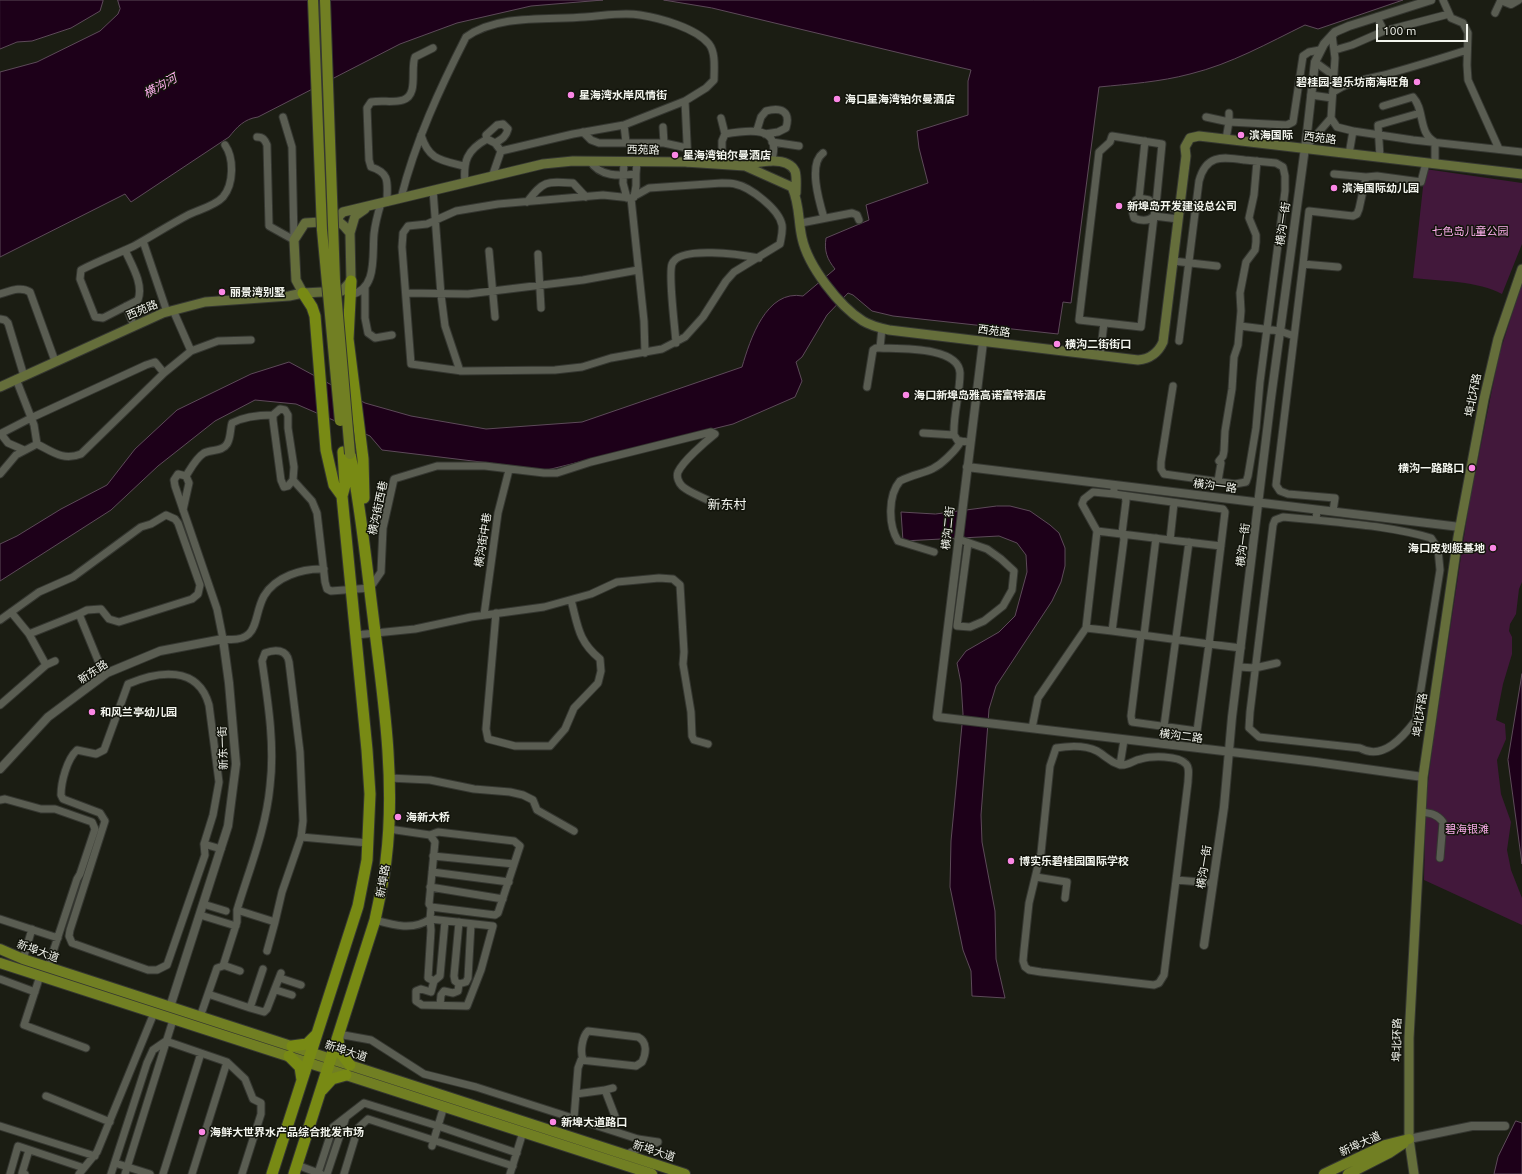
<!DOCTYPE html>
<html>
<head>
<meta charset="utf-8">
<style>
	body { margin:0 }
	#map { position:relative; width:1522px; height:1174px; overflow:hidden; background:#1b1d13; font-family:Ubuntu,sans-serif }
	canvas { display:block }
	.scale { position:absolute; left:1376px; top:24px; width:92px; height:18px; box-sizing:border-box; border:2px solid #f3f5ee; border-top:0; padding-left:5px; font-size:12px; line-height:14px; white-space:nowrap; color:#f3f5ee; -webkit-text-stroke:3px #12140b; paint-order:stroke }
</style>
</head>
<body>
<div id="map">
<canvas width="1522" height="1174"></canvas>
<div class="scale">100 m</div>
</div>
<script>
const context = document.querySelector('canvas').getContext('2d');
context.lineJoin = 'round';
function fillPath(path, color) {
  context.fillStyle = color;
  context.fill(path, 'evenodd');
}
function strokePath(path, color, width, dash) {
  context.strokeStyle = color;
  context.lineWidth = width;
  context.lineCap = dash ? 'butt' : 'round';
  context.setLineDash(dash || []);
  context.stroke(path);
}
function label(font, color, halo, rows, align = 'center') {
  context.font = font + ' Ubuntu,"Noto Sans SC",sans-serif';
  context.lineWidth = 3;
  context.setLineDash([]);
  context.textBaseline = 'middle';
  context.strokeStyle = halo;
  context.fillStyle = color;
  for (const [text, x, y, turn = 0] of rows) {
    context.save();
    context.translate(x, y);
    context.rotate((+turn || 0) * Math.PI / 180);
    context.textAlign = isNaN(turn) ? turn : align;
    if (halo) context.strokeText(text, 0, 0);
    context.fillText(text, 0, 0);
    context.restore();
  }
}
fillPath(new Path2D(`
	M1425,169L1522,183V244L1502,294C1479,281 1440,281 1413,278Z
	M1522,283V582L1519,589L1516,614L1510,624L1509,631L1512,637V654L1503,684L1496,720L1505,724L1506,739L1497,760L1498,769L1501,794L1511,822L1507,850L1511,870L1522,898V925L1424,880L1426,799L1433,742L1469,504L1499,355Z`), '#42183b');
const water = new Path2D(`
	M0,0H103V1L100,11L71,28L32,41L17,42L0,49Z
	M118,0H603L531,6L457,23L400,44L258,117C244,119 237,127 229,137L131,202L125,194L0,257V72L37,62L100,31L118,14L120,9Z
	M664,0H1403L1318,29L1305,25C1268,43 1231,64 1190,74C1160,82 1129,84 1099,87L1071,303L1063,302L1058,334L893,316L872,311L853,295L848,293L827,315L802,357L796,362L802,381L795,397L733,424L547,470L382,450L370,436L296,404L255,400L215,421L158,466L111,510L0,581V544L17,536L61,509L107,485L135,449L177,410L251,374L289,362L365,403L411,416L486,429L582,422L742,367C750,340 766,289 803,296L835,269C827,259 824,251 826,238L869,220L866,205L928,183L919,148L917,131L968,115V81L971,70L712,8Z
	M997,506H1010L1030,511L1050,525L1059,533L1065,548V566L1061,582L1052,601L996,686L989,709L981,815L982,842L995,911L996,959L1005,998L972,996L971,971L963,950L950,887L951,841L963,714L961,683L957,663L966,651L999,632L1015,616L1027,572L1026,555L1017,543L999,536L903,541L901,512L935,514Z
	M1522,674V864L1508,760Z
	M1516,1121L1522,1123V1174H1494L1498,1157Z`);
fillPath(water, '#1d0019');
strokePath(water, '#5d4a59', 1);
const minor = new Path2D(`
	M1443,0L1451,18L1463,23L1468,33L1467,65L1468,80L1499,149
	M1495,13L1501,0
	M1377,17L1384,31
	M1332,35L1335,58L1331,118L1337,127L1353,131
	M1335,50L1352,45L1384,31L1449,14
	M1315,62L1333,75
	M1333,92C1351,80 1370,79 1391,73C1416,66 1442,58 1467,50
	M1311,95L1332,98
	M1383,106L1413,97C1425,110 1418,133 1435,142V164
	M283,117L292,147L294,240
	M1206,117L1229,122V113
	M721,118L725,134
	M624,125L626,142
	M663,127L664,143
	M757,130L761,117L766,111C781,107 791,111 786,128L778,132L765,134
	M583,132L591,140L599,143H664L687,148
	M421,135C429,160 440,160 464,166
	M257,137C263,137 265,140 267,145L269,226L294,240
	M1226,139L1229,122L1287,125L1293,122L1303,56L1309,52L1320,50
	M772,142L799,146
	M495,143L487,139L486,135L497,125L503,124L508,129C506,137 502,139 495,143L501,151
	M1305,148L1331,118
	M823,153C808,164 819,201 824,218
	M1349,154L1353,131L1413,140L1522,152
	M1380,157L1378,125L1420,113
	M590,161C600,177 619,176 636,174L637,162
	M624,161L623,183L627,198
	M722,164V141L725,134C747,130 784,124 771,162
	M1334,174L1366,177
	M492,177L501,151L573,134L624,125L685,101
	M465,183C463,161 467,150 487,139
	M722,183C726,183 731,183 735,184C750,187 779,209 782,225C783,232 781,238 780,244L734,272L726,281L703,317L685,337L662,349L611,358L582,367L555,370L462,371L411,364L402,247L403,233L408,226L427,224L456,211L498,204L603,195L631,198L649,188Z
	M433,190L441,295L445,326L460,371
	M634,197L636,186V174
	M401,198C415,142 440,88 466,37C498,14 548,20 585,17C603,16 622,12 640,15C660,18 696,28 709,44C716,53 714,69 714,80L706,88L685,101L688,163
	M631,198L644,321L645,353
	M1139,198L1149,200L1156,205L1154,216C1148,222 1141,221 1134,218L1132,210L1136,200Z
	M1139,198L1145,141
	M387,202C387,184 391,173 371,167L369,160L367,108L371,102C382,100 393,103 403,100C419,95 410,69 415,57L433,48
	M527,202C543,181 546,181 573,183L586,197
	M1178,219L1154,216L1141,327L1079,320L1099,152L1110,142L1112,136L1162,144L1156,205L1179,209
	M801,223L852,213L857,215L859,220
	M143,241L167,312
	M125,250C131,264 144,284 138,300L103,318L95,317L80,279L81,270C98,261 117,254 134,246C152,236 169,225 188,215C198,210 215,206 223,197C234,184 234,158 225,145
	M489,251L495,317
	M538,254L541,308
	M1173,261L1217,266
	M1303,264L1276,485L1280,491L1288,494L1335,498L1333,511
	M1338,267L1303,264L1309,211L1353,216L1357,214L1359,209L1366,177L1377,176L1421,182L1426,163
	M365,288V318L368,333L375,338L392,335
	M406,293L468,294L583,280L638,270
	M0,294C10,291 21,286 30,292L55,361
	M350,295C378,290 372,255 374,234C375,224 378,213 381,203
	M126,306L134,326
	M173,310L191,351
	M0,319L5,320L8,323L24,376
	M1240,326L1280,331L1294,336
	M882,328L880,348C898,349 959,346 960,373C960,394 953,414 954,435L958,441L970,442
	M676,343C675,327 668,275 672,264C679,245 743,255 759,258
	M1100,356L1104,323
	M16,379L34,425L37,444C53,452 63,461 81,454L164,373L191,351L218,341L251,340
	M1173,386L1161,462V469L1164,474L1235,484L1246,482L1248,476L1256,428L1260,382L1285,191V176L1283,167L1276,163C1266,162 1255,161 1245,160C1222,157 1206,154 1199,181L1179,341
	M867,387L873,350L876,348H880
	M923,433L954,435
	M0,434L31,418L146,365L155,362L164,373
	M1,434L8,443L24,450
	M0,474L16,455L37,444
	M186,476C191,468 196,458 204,453C212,449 222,452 227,444C231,438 230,429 232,423C245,416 259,415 273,415
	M293,480L288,486L284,487L281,480L273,420V415L280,409L285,410L288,415V428L294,467L293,480L312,501L317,513L325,582L327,589L331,591L370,588L381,572L383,528L394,479L437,466H485L544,473H557L591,462L711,432L715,434C705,442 683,461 678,472C676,477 679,483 682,486C688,492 710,501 719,505
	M1218,481L1221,463L1219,461L1223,456L1224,451L1225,431L1232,389L1234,357L1238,345L1241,311L1240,293L1246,262L1255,250L1256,242V235L1249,218L1254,195L1257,161
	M1114,494L1223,509L1225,512L1209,644L1241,648
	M1125,496L1126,501L1122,533L1124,539L1112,631L1209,644L1197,731L1132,722L1131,716L1141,635
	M183,510L189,483L186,476L178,474L174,480L175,486L217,609L223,639C261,644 252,618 264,596C275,577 302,568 324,569
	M1316,520L1283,517L1275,520L1273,525L1250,712L1249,728L1259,737L1360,748C1383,761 1403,737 1416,720L1440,570L1438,549L1431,538C1394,527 1354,524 1316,520L1317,510
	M1097,531L1170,540L1174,503
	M958,539L987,549L1001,559L1014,571L1012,590L1003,606L984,621L970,627L957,626L968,543
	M1170,540L1221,546
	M934,552L898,541C888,525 888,495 900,481C919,471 930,475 947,458C953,452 957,449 961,441
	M11,612L29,634L79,614
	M496,613L486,729L488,739L515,746H550L565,729L574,708L598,683L601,671L600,659C578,641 578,626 571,600
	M484,615L498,513L509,470
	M0,620L39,592L73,577L141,527L151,524L166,515L175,519L178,523L200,585L198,594L192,599L119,622L109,619L101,609L87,610L79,614L104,675
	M1086,628L1112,631
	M356,635L415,629L471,617L544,607L591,594L617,582L659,578L673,579L680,585L684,652L683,664L691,712L692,736L694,740L708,744
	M1144,635L1156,538
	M46,665L55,661
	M1239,667L1255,668L1277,663
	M0,705L46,665L29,634
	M1164,726L1189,542
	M1032,728L1038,698L1086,628L1097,531L1082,504L1084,499L1093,492L1114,494V485
	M1124,740L1120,765C1108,761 1106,756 1097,751C1085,745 1068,746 1056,748L1050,766L1041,853L1029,903L1024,950L1023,961L1025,967L1029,970L1041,972L1154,985L1159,983L1164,975L1176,880L1213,883
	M1120,765C1129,766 1133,760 1141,759C1151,756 1178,755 1186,764C1190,768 1188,776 1188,782L1176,880
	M389,778L430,780L474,789L510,792L523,795L533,800L537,810L574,831
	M0,800L5,799L41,809H55L92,822L95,829L80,874L77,879L48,967
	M1421,812C1430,813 1437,814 1443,822L1440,858
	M389,829L430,835L438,832L514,841L520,846L498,913L495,915L431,907L429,904L435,842L430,835
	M301,837L282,892L275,922L237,910C249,870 266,829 270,786C275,745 268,702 262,661L265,653C275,649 287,649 289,662L300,752L303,821L301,837L368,843
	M204,844L205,855L167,965L157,970H148L72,943L69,936L70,930L105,821L100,813L63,799L61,795C61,782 67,759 77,750L96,754L104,750L128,684C158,671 198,665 209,705L219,782L213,815L204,844L221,849
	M433,856L514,864
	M432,872L509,882
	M1036,877L1067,882L1065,898
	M430,887L503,899
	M203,904L226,911
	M200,915L236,926
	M0,919L58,938
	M375,920C393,925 413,931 430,919L431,930L428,978L434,981L431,992L421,989L416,991V1001L422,1005L467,1006L481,970L493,926L430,919L431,907
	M267,951L275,922
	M23,959L32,929
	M223,965L240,971
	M40,976L24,1025L86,1048
	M280,978L301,985
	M0,979L35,992
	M434,981L440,976L445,921
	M459,984L466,982L468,978L471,924
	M276,990L292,995
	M208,994L250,1008L263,969
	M440,1005L441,995L444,991L453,993L458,991L459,984L455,981L454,976L459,922
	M250,1008L264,1012L267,1009L281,973
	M200,1017L217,968L223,966L237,922V910
	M338,1034L371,1040L424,1074L476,1087L638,1139L658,1142
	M166,1041L227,1062L245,1079L253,1099L261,1103V1114L242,1174
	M605,1090L613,1088
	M576,1094L605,1090L615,1116
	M46,1096L110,1122
	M574,1118L578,1068L581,1060L636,1066L642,1062C646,1054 648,1042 638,1037L588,1031C582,1037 580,1052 583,1059
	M0,1126L95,1156
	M432,1146L444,1106
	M625,1155L644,1146L656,1143
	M115,1163L150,1174
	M297,1165L321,1174
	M318,1173L333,1127L364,1103L438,1126L517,1153
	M10,1174L18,1146L84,1168
	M25,1174L22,1173L29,1150
	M79,1174L97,1152L154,1013
	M111,1174L147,1063L153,1050L166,1041
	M125,1174L173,1020
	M163,1174L201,1053
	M192,1174L227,1062
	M327,1174L346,1117
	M344,1174L358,1128L368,1119L513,1166
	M510,1174L523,1132`);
const tertiary = new Path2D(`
	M1501,0L1511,4L1518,0
	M983,342L937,717L1316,762L1423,777
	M967,467L1460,527
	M0,769L48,717L107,673L160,651L223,639L229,683L236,764L228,826L170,1007
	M1204,945L1224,807L1232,717L1271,398L1307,133L1315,62L1324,44L1335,32L1349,26L1431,0
	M1409,1139L1472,1126H1505`);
const secondary = new Path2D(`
	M745,166C757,162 787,155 795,171C797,177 796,186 796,193
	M338,221L339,216L343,212L543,164L573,161L685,162L745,166L792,187C800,205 798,221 802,238C808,266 839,306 863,321C871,326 880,328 889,330L1138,360C1150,359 1158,353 1163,342L1186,156L1185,147L1190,138L1199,136L1522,174
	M338,221L344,226L350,233L351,281L342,291L303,293L296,280L294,240L305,223Z
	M350,233L355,216L365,209
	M0,387L163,313L205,302L289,296L303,293
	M1414,1174L1409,1139V1038L1423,777L1458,537L1484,399L1498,339L1522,269`);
const primary = new Path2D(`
	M0,949L23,959L685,1174
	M0,963L652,1174
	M1324,1174L1385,1145L1409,1139
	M1348,1174L1389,1153L1404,1143`);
const trunk = new Path2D(`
	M351,281L348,339L363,459L364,498
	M303,293L312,307L315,316L326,450L334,485L342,496
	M338,1039L340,1052L350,1065
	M292,1046L307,1044L316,1035
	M289,1056L300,1067L302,1080
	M322,1090L332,1079L346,1075
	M272,1174L358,906L367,860L370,794L367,750L342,496L345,485L343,452
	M294,1174L375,920C379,900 384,880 386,860C396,780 383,696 373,616C366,561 361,509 350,454`);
strokePath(minor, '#353731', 9);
strokePath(tertiary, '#353731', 10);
strokePath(secondary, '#353731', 11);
strokePath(primary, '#353731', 12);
strokePath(trunk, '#353731', 13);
strokePath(minor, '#5a5d52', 7);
strokePath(tertiary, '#5a5d52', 8);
strokePath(secondary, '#656e3b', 9);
strokePath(primary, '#717f23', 10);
strokePath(trunk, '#788a14', 11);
const primaryBridge = new Path2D(`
	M313,0L322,230L340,421
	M325,0L335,281L350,454`);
strokePath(primaryBridge, '#353731', 12, []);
strokePath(primaryBridge, '#717f23', 10);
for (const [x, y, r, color] of [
	[1417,82,4,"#fb87e5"],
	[571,95,4,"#fb87e5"],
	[837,99,4,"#fb87e5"],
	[1241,135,4,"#fb87e5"],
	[675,155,4,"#fb87e5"],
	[1334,188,4,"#fb87e5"],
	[1119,206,4,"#fb87e5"],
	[222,292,4,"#fb87e5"],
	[1057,344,4,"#fb87e5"],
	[906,395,4,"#fb87e5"],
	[1472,468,4,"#fb87e5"],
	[1493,548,4,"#fb87e5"],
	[92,712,4,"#fb87e5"],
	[398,817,4,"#fb87e5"],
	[1011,861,4,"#fb87e5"],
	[553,1122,4,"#fb87e5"],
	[202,1132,4,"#fb87e5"]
]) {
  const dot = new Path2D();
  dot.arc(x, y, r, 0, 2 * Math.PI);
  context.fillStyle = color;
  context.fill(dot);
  strokePath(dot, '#12140b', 1.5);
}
label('bold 11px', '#f3f5ee', '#12140b', [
	["碧桂园·碧乐坊南海旺角",1409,82,"right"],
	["星海湾水岸风情街",579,95],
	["海口星海湾铂尔曼酒店",845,99],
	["滨海国际",1249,135],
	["星海湾铂尔曼酒店",683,155],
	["滨海国际幼儿园",1342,188],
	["新埠岛开发建设总公司",1127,206],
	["丽景湾别墅",230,292],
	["横沟二街街口",1065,344],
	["海口新埠岛雅高诺富特酒店",914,395],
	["横沟一路路口",1464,468,"right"],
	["海口皮划艇基地",1485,548,"right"],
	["和风兰亭幼儿园",100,712],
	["海新大桥",406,817],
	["博实乐碧桂园国际学校",1019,861],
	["新埠大道路口",561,1122],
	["海鲜大世界水产品综合批发市场",210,1132]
], 'left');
label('11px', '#f3f5ee', '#12140b', [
	["西苑路",1320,138,7],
	["西苑路",643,150,1],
	["横沟一街",1283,224,-82],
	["西苑路",142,310,-23],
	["西苑路",994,331,7],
	["埠北环路",1473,395,-79],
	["横沟一路",1215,486,7],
	["横沟街西巷",378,508,-78],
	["横沟二街",948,528,-84],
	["横沟街中巷",483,540,-81],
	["横沟一街",1243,545,-83],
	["新东路",93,672,-33],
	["埠北环路",1420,715,-82],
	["横沟二路",1181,736,7],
	["新东一街",223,748,-92],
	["横沟一街",1204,867,-81],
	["新埠路",383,881,-80],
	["新埠大道",38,951,20],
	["埠北环路",1397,1040,-89],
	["新埠大道",346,1051,18],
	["新埠大道",1360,1144,-24],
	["新埠大道",654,1151,18]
]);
label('11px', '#faace9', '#12140b', [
	["七色岛儿童公园",1470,231],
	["碧海银滩",1467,829]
]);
label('italic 12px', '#feb0ed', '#12140b', [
	["横沟河",160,86,-29]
]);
label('13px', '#f3f5ee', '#12140b', [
	["新东村",727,505]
]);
</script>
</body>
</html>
